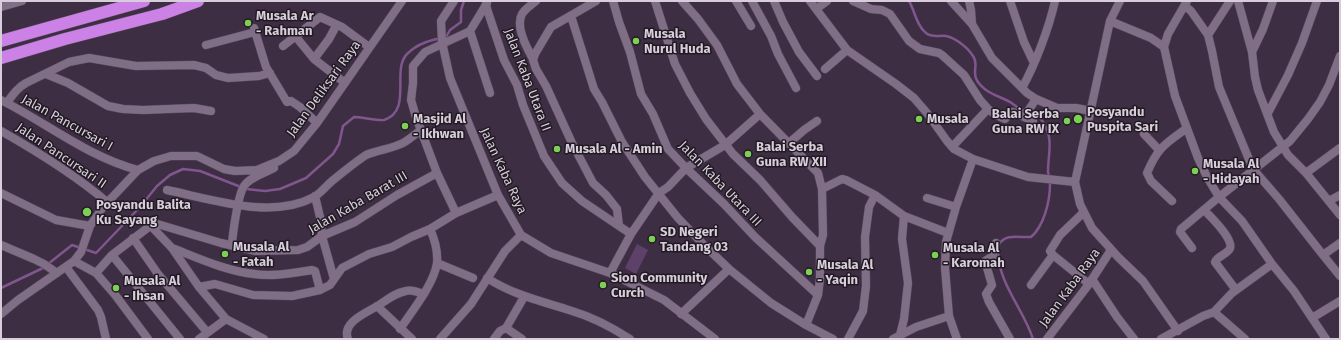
<!DOCTYPE html>
<html>
<head>
<meta charset="utf-8">
<style>
	body { margin:0 }
	#map { position:relative; width:1341px; height:340px; overflow:hidden; background:#3e2e43; font-family:"Fira Sans",sans-serif }
	canvas { display:block }
	.frame { position:absolute; inset:0; border:2px solid #d8cedb; pointer-events:none }
</style>
</head>
<body>
<div id="map">
<canvas width="1341" height="340"></canvas>
<div class="frame"></div>
</div>
<script>
const context = document.querySelector('canvas').getContext('2d');
context.lineJoin = 'round';
function fillPath(path, color) {
  context.fillStyle = color;
  context.fill(path, 'evenodd');
}
function strokePath(path, color, width, dash) {
  context.strokeStyle = color;
  context.lineWidth = width;
  context.lineCap = dash ? 'butt' : 'round';
  context.setLineDash(dash || []);
  context.stroke(path);
}
function label(font, color, halo, rows, align = 'center') {
  context.font = font + ' "Fira Sans",sans-serif';
  context.lineWidth = 3;
  context.setLineDash([]);
  context.textBaseline = 'middle';
  context.strokeStyle = halo;
  context.fillStyle = color;
  for (const [text, x, y, turn = 0] of rows) {
    context.save();
    context.translate(x, y);
    context.rotate((+turn || 0) * Math.PI / 180);
    context.textAlign = isNaN(turn) ? turn : align;
    if (halo) context.strokeText(text, 0, 0);
    context.fillText(text, 0, 0);
    context.restore();
  }
}
fillPath(new Path2D(`
	M637,244L648,250L636,274L625,268Z`), '#5e4168');
strokePath(new Path2D(`
	M909,1C915,11 916,25 926,33C932,38 940,35 946,36C956,38 968,48 973,56C981,67 966,75 986,90C994,96 1005,98 1013,104C1016,106 1020,110 1023,110C1025,111 1028,110 1029,111C1035,112 1040,118 1043,122C1054,138 1048,154 1048,172C1049,176 1050,180 1050,184C1050,201 1044,226 1031,237C1019,238 1007,233 999,244
	M998,251C998,283 1024,310 1033,339
	M1,288L43,268L72,245L96,253L140,207L157,186L170,175L183,169L200,171L246,189L265,191L280,189L306,178L333,154L339,144L343,126L354,117C360,117 380,121 384,120C413,111 391,70 407,54C418,43 431,40 446,37L450,30L461,22V10L464,1`), '#7f568d', 2.5);
const minor = new Path2D(`
	M454,1L441,21L442,42L450,78L498,195L521,235L551,253L610,273L664,300L715,339
	M596,1L551,27L535,54L533,60L536,69L546,86L572,143L593,183L606,195L617,209L619,226L631,234
	M613,1L619,22L630,52L641,94L653,114L668,149L686,168L724,204L755,237L818,295
	M655,1L675,64L690,93L706,119L733,154L760,180L792,217L820,246
	M682,1L698,19L717,45L737,84L760,114L818,173L822,189L823,235L820,246V279L818,295L806,325
	M736,1L751,26
	M752,1L771,36L778,54L796,88
	M774,1L783,22L799,52L817,76
	M810,1L847,50L896,84L914,98L927,113L947,141L954,149L973,159L1028,177L1075,182
	M853,1L871,9L882,10L890,14L909,41L920,49L939,53L942,55L964,75L980,100L988,109L996,115L1005,119L1011,112H1013L1033,121
	M951,1L972,24L992,58L1027,93L1036,99L1057,108H1076L1091,111
	M969,1L971,10L972,24
	M1010,1L1024,42L1034,63
	M1120,1L1110,21L1075,182L1080,204L1092,228L1118,257L1143,281L1178,331
	M1238,1L1252,52L1255,77L1258,90L1274,132L1288,155L1306,173L1340,215
	M486,4L487,9L504,60L517,85L523,105L544,156L562,183L582,201L619,226
	M1185,6L1191,11L1208,35L1212,51L1219,87L1253,169L1279,199L1323,255L1340,243
	M1,7L22,1
	M816,9L827,1
	M571,16L594,89L602,102L622,142L645,177L678,218L704,245L729,269L771,303L806,325L833,339
	M1110,21L1151,38L1164,47L1175,96L1198,158L1207,177L1219,197L1242,221L1272,264L1294,291L1326,339
	M254,28L266,67L287,102L291,101L300,107L317,123
	M470,31L490,93
	M1208,35L1230,1
	M296,37L314,59L345,83
	M206,45L255,32
	M283,46L320,17L342,27L369,47
	M1164,47L1168,34L1187,1
	M1252,52L1263,29L1273,1
	M314,59L329,39L336,26
	M533,59C527,48 515,27 522,14C525,9 531,5 536,1
	M825,69L847,50
	M46,74L68,83L108,106L123,109L143,110L194,108L211,111
	M1022,88C1035,65 1049,28 1055,1
	M1,100C47,123 88,157 138,170
	M7,103C12,95 17,88 26,83L69,62L89,58L136,66L194,65L206,68L216,75L228,78L259,76L270,73
	M1268,113L1288,75L1302,43L1317,1
	M1024,117L1036,99
	M1,131C38,152 75,175 107,202
	M1144,134L1159,150
	M789,143L804,130L817,121
	M952,147L988,109
	M1306,173L1340,148
	M822,189L842,179L846,180L875,195L904,216L948,233
	M167,190C211,199 272,220 314,197C321,193 326,186 332,181C343,172 354,163 366,155C378,150 391,149 403,143C409,140 415,134 421,130
	M1,193L56,220L90,226
	M315,196L320,217L322,236L334,279
	M927,198L956,207
	M1172,201L1151,181L1147,173C1158,147 1165,144 1187,128
	M1329,201L1340,195
	M1204,210C1210,216 1237,242 1229,250C1225,255 1218,256 1215,262L1236,290
	M1084,212L1060,235L1050,251L1053,255L1089,284
	M456,213L437,173L416,117L411,100L413,83V66L425,52L470,31L487,3
	M150,225L172,248L199,287L226,319L264,339
	M133,238L158,274L207,332
	M996,243L993,256L985,261L992,285L986,294L989,302L1010,339
	M232,244C233,232 238,195 244,186C250,177 265,173 274,168
	M1,245L34,259L44,264L57,273
	M172,248C198,258 226,271 254,274C273,277 293,273 312,270L315,271L320,290
	M1192,248L1180,232L1181,229L1219,197L1290,141L1308,119L1320,102L1329,85L1340,56
	M112,255L180,339
	M1323,255L1340,276
	M74,261L96,273L116,296L148,339
	M437,263L473,278
	M66,267L98,310L101,317L106,339
	M96,273L112,255L154,223L221,243L256,251L298,250L307,247L322,236L355,222L397,195L437,173
	M610,273L631,234L659,193L668,187L686,168L725,145L760,114
	M487,278C515,296 542,301 572,311C592,317 613,328 630,339
	M1092,279L1117,317L1134,339
	M1031,285L1053,255
	M199,287L215,284L253,295L292,296L320,290L330,285L342,268L369,254L392,247L411,237L430,229L456,213L498,195
	M377,306L412,339
	M1214,312L1245,339
	M1,314L18,300L74,261L81,252L90,226L103,207L138,170L154,161L171,156H197L224,169L235,171L257,170L279,161L294,151L317,123L402,1
	M681,314L729,269
	M1312,318L1340,301
	M506,328L522,339
	M400,329C412,311 434,284 437,263C438,251 435,240 430,229
	M900,335L904,319L908,283L902,239L904,216
	M199,339L226,319
	M348,339C341,322 368,312 379,305C388,299 395,293 406,291C412,289 417,292 424,294
	M440,339L471,304L505,251L521,235
	M494,339L500,331L506,328L524,297
	M848,339L863,311L866,286L865,237L869,207L875,195
	M893,339L916,327L949,316
	M957,339L949,316L945,268L946,242L956,207L973,159
	M1047,339L1089,284L1111,250
	M1161,339L1203,316L1214,312L1232,293L1272,264`);
const highway = new Path2D(`
	M1,41L144,1
	M1,58L65,39L162,14L198,1`);
strokePath(minor, '#564a5b', 9);
strokePath(highway, '#564a5b', 13);
strokePath(minor, '#806e86', 8);
strokePath(highway, '#cc81e6', 12);
for (const [x, y, r, color] of [
	[248,23,4,"#7cd155"],
	[636,41,4,"#7cd155"],
	[919,119,4,"#7cd155"],
	[1078,119,5,"#7cd155"],
	[1067,121,4,"#7cd155"],
	[405,126,4,"#7cd155"],
	[557,149,4,"#7cd155"],
	[748,154,4,"#7cd155"],
	[1195,171,4,"#7cd155"],
	[87,212,5,"#7cd155"],
	[652,239,4,"#7cd155"],
	[225,254,4,"#7cd155"],
	[935,255,4,"#7cd155"],
	[809,272,4,"#7cd155"],
	[603,285,4,"#7cd155"],
	[116,288,4,"#7cd155"]
]) {
  const dot = new Path2D();
  dot.arc(x, y, r, 0, 2 * Math.PI);
  context.fillStyle = color;
  context.fill(dot);
  strokePath(dot, '#211a23', 1.5);
}
label('bold 13px', '#d8cedb', '#211a23', [
	["Musala Ar",256,16],
	["- Rahman",256,31],
	["Musala",644,34],
	["Nurul Huda",644,49],
	["Posyandu",1087,112],
	["Puspita Sari",1087,127],
	["Balai Serba",1059,114,"right"],
	["Guna RW IX",1059,129,"right"],
	["Masjid Al",413,119],
	["- Ikhwan",413,134],
	["Musala",927,119],
	["Balai Serba",756,147],
	["Guna RW XII",756,162],
	["Musala Al - Amin",565,149],
	["Musala Al",1203,164],
	["- Hidayah",1203,179],
	["Posyandu Balita",96,205],
	["Ku Sayang",96,220],
	["SD Negeri",660,232],
	["Tandang 03",660,247],
	["Musala Al",233,247],
	["- Fatah",233,262],
	["Musala Al",943,248],
	["- Karomah",943,263],
	["Musala Al",817,265],
	["- Yaqin",817,280],
	["Sion Community",611,278],
	["Curch",611,293],
	["Musala Al",124,281],
	["- Ihsan",124,296]
], 'left');
label('13px', '#d8cedb', '#211a23', [
	["Jalan Kaba Utara II",527,80,69],
	["Jalan Deliksari Raya",324,89,-54],
	["Jalan Pancursari I",67,123,29],
	["Jalan Pancursari II",61,156,34],
	["Jalan Kaba Raya",503,171,65],
	["Jalan Kaba Utara III",720,184,46],
	["Jalan Kaba Barat III",358,203,-30],
	["Jalan Kaba Raya",1070,288,-54]
]);
</script>
</body>
</html>
